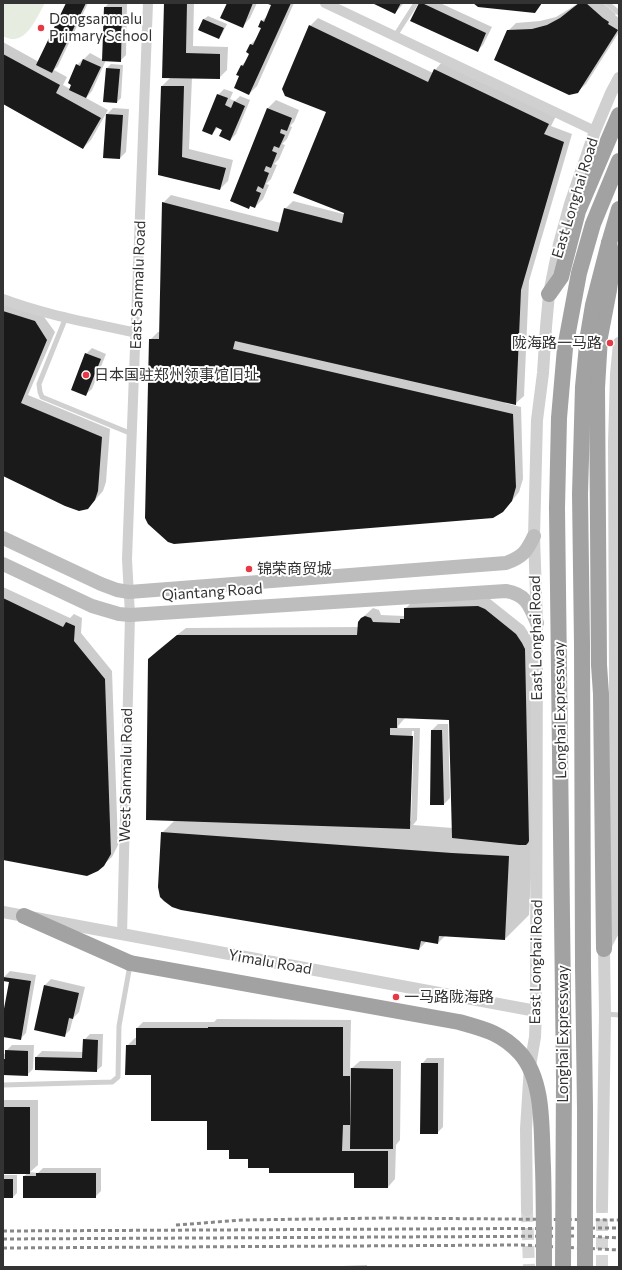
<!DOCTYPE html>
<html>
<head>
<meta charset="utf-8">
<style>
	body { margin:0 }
	#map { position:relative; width:622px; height:1270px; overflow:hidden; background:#fff; font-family:Commissioner,sans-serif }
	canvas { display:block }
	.frame { position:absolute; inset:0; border:4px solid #333; pointer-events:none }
</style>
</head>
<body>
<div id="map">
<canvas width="622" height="1270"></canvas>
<div class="frame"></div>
</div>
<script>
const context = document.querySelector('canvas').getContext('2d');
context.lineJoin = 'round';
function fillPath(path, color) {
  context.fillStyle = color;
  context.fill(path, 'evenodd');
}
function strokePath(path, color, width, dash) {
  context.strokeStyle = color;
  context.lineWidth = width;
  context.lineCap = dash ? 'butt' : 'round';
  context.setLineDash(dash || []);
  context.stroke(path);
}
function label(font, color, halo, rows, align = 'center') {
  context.font = font + ' Commissioner,"Noto Sans SC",sans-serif';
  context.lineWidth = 4;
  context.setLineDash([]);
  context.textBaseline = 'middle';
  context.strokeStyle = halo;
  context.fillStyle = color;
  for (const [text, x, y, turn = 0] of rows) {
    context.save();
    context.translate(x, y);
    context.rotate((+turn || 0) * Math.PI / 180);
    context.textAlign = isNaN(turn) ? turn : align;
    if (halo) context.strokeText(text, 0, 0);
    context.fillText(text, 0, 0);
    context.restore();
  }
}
fillPath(new Path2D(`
	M3,3H45C36,18 25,49 3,36Z`), '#e6ecdf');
fillPath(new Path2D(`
	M67,3H88L58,66L54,70L67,77L63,85L70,89L77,65L83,59H84L90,53L103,60L105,7L109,3H127L126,55L120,61L106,60L92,91L86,98L108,110L91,140L83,148L3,103V42L39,62Z
	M165,3H194L193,46L228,47L227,70L219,78H192L189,149L233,160L228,181L220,189L159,174L162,86L171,77Z
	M228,3H257L250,18L243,26Z
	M270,3H294L257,86L249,94L240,76L238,74L242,65L247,60L250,53L248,52L251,44L257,38L262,28V21L268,15L272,5Z
	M375,3H404L395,13Z
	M420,3H440L492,27L483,45L477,51Z
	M579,3H603L616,14L615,15L619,18V32L586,84L577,92L508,31L516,23L540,21L556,17Z
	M208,16L227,24L222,34L219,38L199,30L204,19Z
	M318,18L433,73L435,70L442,62L556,116L551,126L572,134L529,281L524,396L516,403L505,401V403L521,407L523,479L519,492L511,502L150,340L158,332H160L163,203L171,195L281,223L285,209L293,201L347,215L310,26Z
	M111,64L123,65L121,98L117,102L105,101L107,68Z
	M224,89L233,92L230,99L235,101L240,96L250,100L236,134L230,140L223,129L218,127L212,134L218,95Z
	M276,100L299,110L294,122L290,126L292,127L287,139L282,144L285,145L279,159L274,164L277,165L271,179L266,184L269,185L263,199L255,207L251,205L249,208L231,201L268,108Z
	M113,108L129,109L126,152L120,158L104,157L107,114Z
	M3,300L42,314L55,332L28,395L110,429L106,482L103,491L88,508L3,475Z
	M92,348L106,354L92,389L86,394V354Z
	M3,587L70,618L74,614L82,618L81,633L112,671L118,845L112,857L103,865L87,875L3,859Z
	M490,599L524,626L530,635L532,641L533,837L529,915L505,939L445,936L438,943L427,941L419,949L162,833L175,820L149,659L157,651L186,628L359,627L362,618L373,608L379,610L381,615L404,616L405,609L413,601ZM405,718L450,719L453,828L413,825L417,820L420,728H398V726ZM412,731H414L411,821H409Z
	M438,724H448L450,798L444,804L432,730Z
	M10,971L36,975L26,1033L20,1039L3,1036V1020L10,981L4,980V977Z
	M51,979L85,987L79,1012L73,1018L70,1030L64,1036L45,985Z
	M217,1019L351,1020L350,1068H352L360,1061H401L400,1140L396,1145L395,1179L388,1187L355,1172L270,1167L230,1149L208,1120L152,1074L127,1046L135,1038H137V1028L143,1022H214Z
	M90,1034H103L102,1066L96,1071L36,1070V1057L42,1051L84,1052V1040Z
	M12,1045H34L33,1069L27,1075L3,1074V1054H6V1051Z
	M427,1058H444L443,1127L437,1133L422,1064Z
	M3,1100H38V1165L30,1172L38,1173L43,1168H101V1191L95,1197L24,1176L28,1173H3Z
	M3,1175H17V1193L13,1197H3Z
	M367,1265V1267H341L342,1266Z`), '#0003');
fillPath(new Path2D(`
	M66,3H86L52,73L36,65Z
	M164,3H187L186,53L220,54V79L162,78Z
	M227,3H253L243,28L220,18Z
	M269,3H291L249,95L234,88L239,76L236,75L241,65L243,66L249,54L246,52L250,44L253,45L261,28L258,27L261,20L264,22L271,5L268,4Z
	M372,3H401L395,14Z
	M419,3H422L486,33L478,52L410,21Z
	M473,3H542L535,13L478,7Z
	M579,3H586L603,18L609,22L608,24L618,30L578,93L569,95L494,60L507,30L532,29L547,25L560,18Z
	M104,7H122L121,62L102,61Z
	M203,19L224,28L219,39L198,30Z
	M309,25L428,82L434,69L549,124L544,134L564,142L521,290L516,405L235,341L233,349L513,414L516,487L512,501L503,512L493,518L174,544L168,542L148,524L145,518L149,339H159L162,202L278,232L284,208L342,223L344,213L293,193L326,112L285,96L282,89Z
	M3,54L60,85L56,93L101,118L83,149L3,104Z
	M83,59L101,67L86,98L69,90L71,85L68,83L76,64L80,66Z
	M106,68L120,69L117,103L103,102Z
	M161,86H184L182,157L226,168L220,190L158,175Z
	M217,94L228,98L225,105L231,108L234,101L245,106L230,141L219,136L222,130L216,127L212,135L202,131Z
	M267,108L292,118L287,131L281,129L280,133L285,135L279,148L274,146L272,151L277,153L271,168L266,166L264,171L269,173L263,189L258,186L256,191L261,193L255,208L250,206L249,209L230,201Z
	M106,114L123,115L120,159L103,158Z
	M3,311L35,321L47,340L21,403L102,437L98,491L95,500L88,509L79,511L65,506L3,476Z
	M85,353L101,359L86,396L71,390Z
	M3,598L63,627L66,622L75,626L74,641L105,679L111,854L104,866L98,871L87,876L3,860Z
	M478,606L485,609L516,634L522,643L525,649L529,841L528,843L526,845H519L452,838L449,720L397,718V728H390V735L413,736L410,829L146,820L148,659L177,635H357L358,622L361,618L365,616L371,618L373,622L400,623V619H404V608Z
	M431,730H442L444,805H430Z
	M161,832L452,853L509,856L505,940L439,936L438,944L421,941L419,950L181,910L172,907L164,901L160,897L158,887Z
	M3,977L31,981L21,1040L3,1037V1014L9,982L3,981Z
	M44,985L79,993L73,1019L69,1018L65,1037L34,1030Z
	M208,1027H343V1076H350V1125H343L342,1151H388V1188H354V1173H269V1168H248V1159H229V1150H207V1121H151V1075H125L126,1045H136V1028H208Z
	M83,1039L98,1040L97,1072L35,1070V1057L82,1058Z
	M5,1050L28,1051V1076L3,1075V1059H5Z
	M421,1063H438V1134H420Z
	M351,1068L393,1069V1149H350Z
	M3,1107H30V1174H3Z
	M36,1173H96V1198H23V1176H36Z
	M3,1179H13V1198H3Z`), '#1a1a1a');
strokePath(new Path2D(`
	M527,1210L529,1267
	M602,1267V1207`), '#d6d6d6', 12, [12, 6]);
strokePath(new Path2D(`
	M607,3L619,13
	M395,36L416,3
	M66,317L39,384L40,392L42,397L132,434
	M606,1014L619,1015
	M3,1085L112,1082L118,1077L119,1026L130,965`), '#d0d0d0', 5);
strokePath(new Path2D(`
	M325,3L595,131
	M3,299C45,315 92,323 136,333
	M122,935L130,615L127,559L148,3`), '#d0d0d0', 10);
strokePath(new Path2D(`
	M3,912L536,1011
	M602,1207L605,1014L604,949L616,926L614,443L616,374L619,343
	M527,1210L526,1129L530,1066L535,1037L536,1011L537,623L534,536L537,420L543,373L546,327L549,294L559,244L570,204L595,131L611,93L619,78`), '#d0d0d0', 12);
strokePath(new Path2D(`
	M3,538L101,584L117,590L129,592L506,563C523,557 527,551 534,536
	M3,564L92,606L119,614L130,615L506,591C526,594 530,606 537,623`), '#bdbdbd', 14);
strokePath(new Path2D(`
	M549,294L561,277L578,211L619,115
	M24,916L130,963
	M604,949L601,694L599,665L597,388L600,337L609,290L613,261L609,243`), '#a2a2a2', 16);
strokePath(new Path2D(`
	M176,1225L243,1220L386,1218L619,1220
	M3,1231L619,1228
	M3,1239L585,1236L619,1238
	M3,1248L521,1245L619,1250`), '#888', 3, [4, 3]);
strokePath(new Path2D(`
	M130,963L459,1022C484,1029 502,1033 520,1053C545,1081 541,1131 543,1167C544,1200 544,1234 544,1267
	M563,1267L564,1079L557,508L559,418L565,348L579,273L593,224L619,161
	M585,1267V1108L583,967L582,644L580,494L583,387L588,335L593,305L609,243L619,209`), '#a2a2a2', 16);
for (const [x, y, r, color] of [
	[41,28,4,"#e63946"],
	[610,343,4,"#e63946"],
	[86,375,4,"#e63946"],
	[249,569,4,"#e63946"],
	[396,997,4,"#e63946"]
]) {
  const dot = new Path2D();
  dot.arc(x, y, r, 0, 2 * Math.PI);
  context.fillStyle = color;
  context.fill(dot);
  strokePath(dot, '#fff', 1.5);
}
label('15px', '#333', '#fff', [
	["Dongsanmalu",49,19],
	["Primary School",49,36],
	["陇海路一马路",602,343,"right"],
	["日本国驻郑州领事馆旧址",94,375],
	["锦荣商贸城",257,569],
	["一马路陇海路",404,997]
], 'left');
label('15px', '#333', '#fff', [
	["East Longhai Road",575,198,-73],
	["East Sanmalu Road",138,285,-88],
	["Qiantang Road",212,592,-4],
	["East Longhai Road",536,638,-91],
	["Longhai Expressway",560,710,-91],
	["West Sanmalu Road",126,775,-89],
	["Yimalu Road",270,962,10],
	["East Longhai Road",536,962,-89],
	["Longhai Expressway",563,1034,-90]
]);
</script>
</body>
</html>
